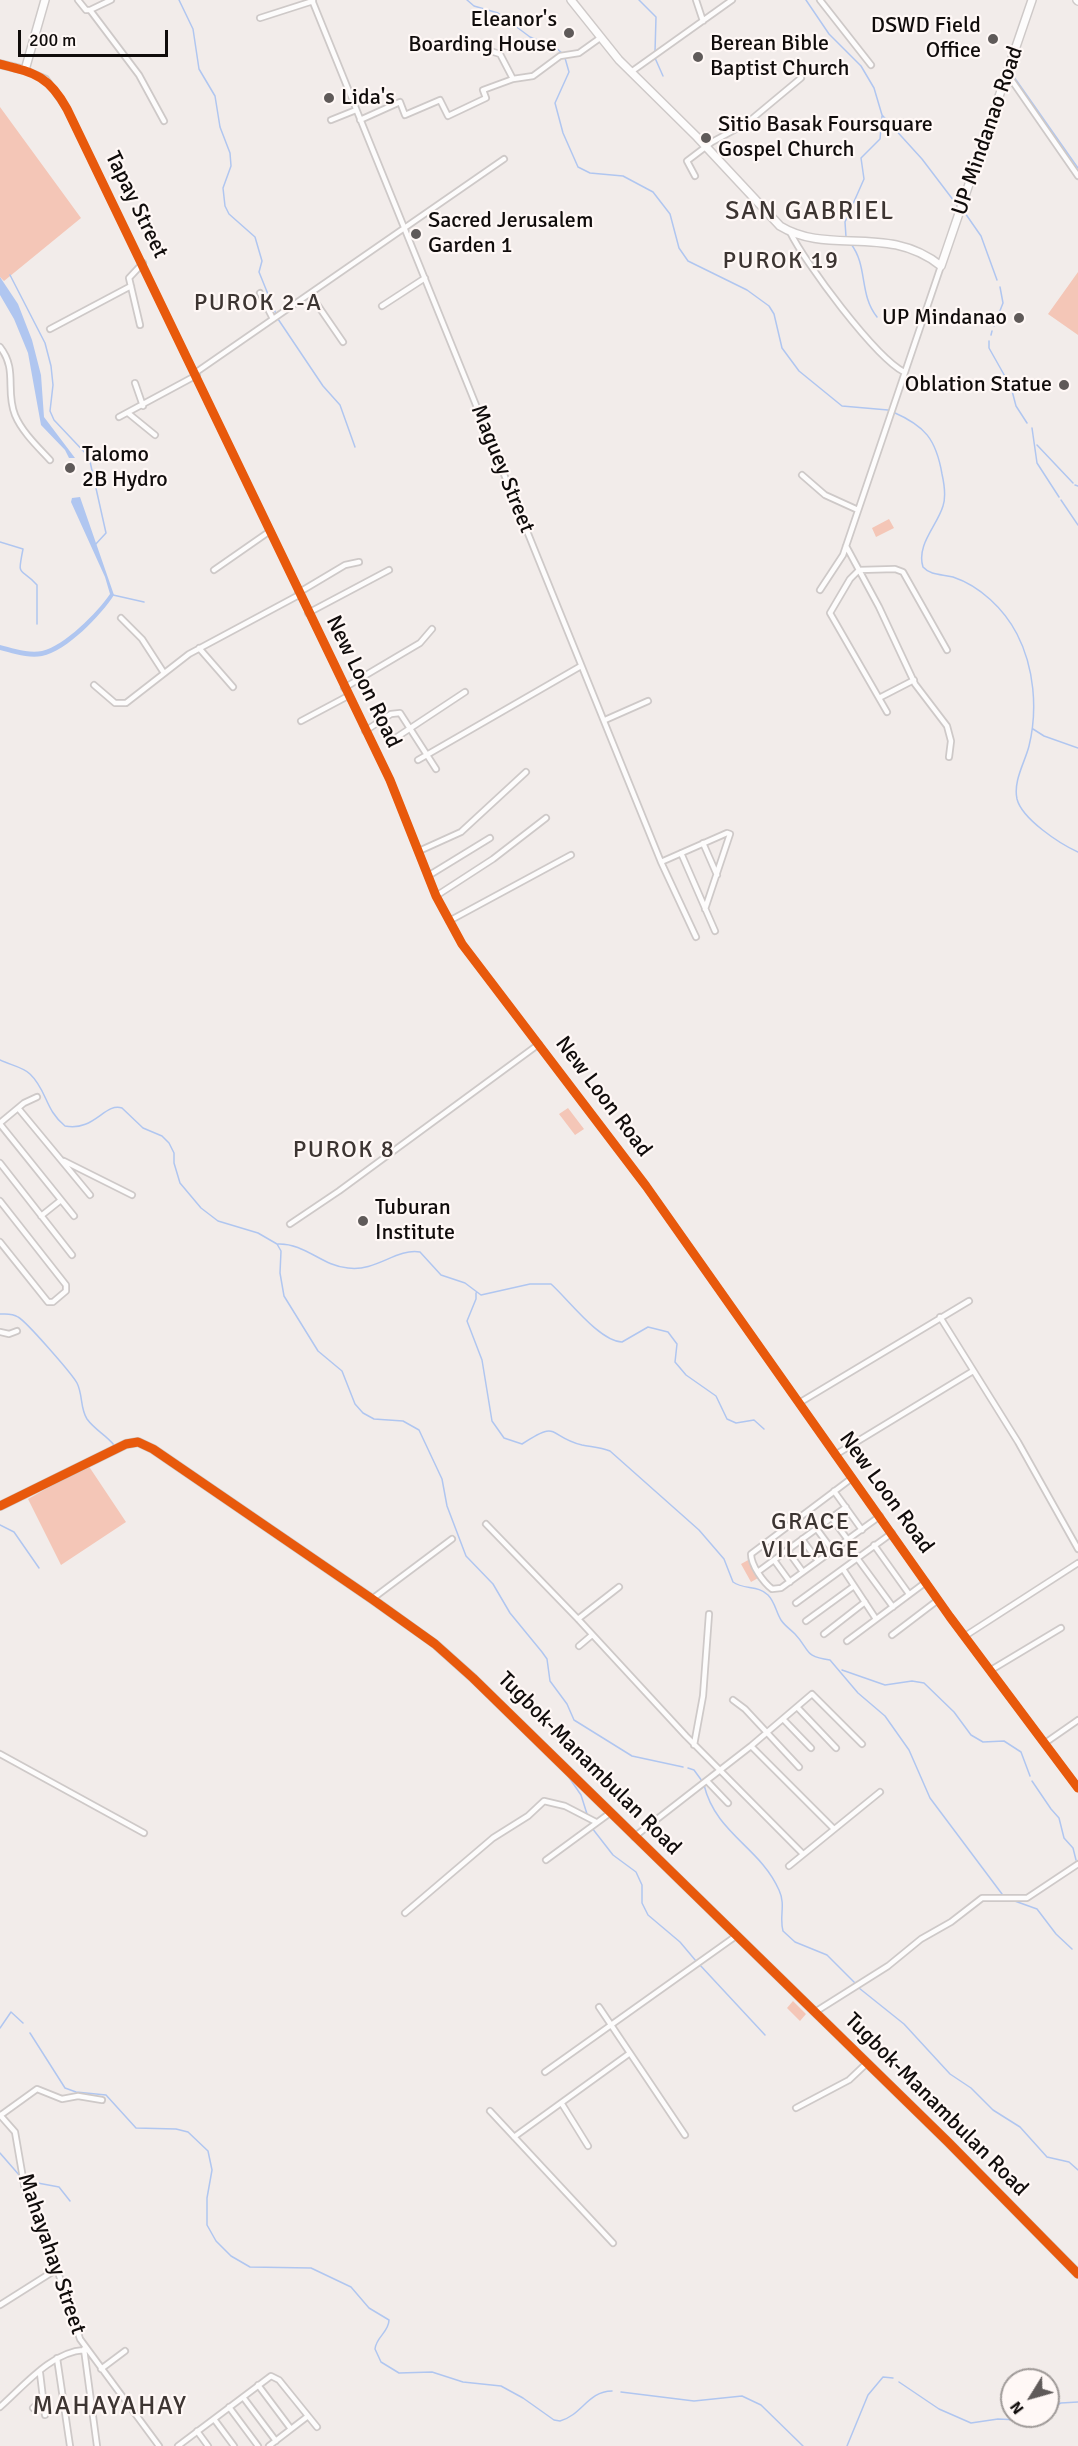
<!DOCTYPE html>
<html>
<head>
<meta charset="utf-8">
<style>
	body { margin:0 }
	#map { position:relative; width:1078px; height:2446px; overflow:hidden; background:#f2ecea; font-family:Signika,sans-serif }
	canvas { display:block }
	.north { position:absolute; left:1000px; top:2368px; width:60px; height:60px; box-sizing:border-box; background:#fff8f6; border:2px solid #9f9a98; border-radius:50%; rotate:233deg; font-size:16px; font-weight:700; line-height:24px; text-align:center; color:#100c0b }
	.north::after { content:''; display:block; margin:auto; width:21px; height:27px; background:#5f5a59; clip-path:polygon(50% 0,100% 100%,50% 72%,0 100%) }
	.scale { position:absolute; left:18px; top:30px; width:150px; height:27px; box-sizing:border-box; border:3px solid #100c0b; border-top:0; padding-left:8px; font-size:18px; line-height:21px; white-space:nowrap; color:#100c0b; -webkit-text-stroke:4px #fff8f6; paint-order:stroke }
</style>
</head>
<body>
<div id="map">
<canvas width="1078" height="2446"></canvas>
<div class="north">N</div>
<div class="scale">200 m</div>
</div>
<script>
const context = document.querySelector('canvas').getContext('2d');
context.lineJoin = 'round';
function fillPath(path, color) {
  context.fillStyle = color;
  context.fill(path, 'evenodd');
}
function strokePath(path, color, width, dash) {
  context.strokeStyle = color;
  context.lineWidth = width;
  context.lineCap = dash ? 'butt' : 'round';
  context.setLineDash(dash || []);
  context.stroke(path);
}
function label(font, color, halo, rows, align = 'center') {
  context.font = font + ' Signika,sans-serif';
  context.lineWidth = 4.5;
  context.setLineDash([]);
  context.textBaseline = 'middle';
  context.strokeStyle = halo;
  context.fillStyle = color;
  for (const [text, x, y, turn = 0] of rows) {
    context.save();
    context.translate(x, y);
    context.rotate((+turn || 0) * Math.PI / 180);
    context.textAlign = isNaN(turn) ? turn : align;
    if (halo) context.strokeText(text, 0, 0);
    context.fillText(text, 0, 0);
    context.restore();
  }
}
fillPath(new Path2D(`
	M0,107L81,218L4,281L0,277Z
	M1078,272V335L1048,314Z
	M889,519L894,528L876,537L872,528Z
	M568,1108L584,1129L575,1135L559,1114Z
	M88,1465L126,1522L61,1565L28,1499Z
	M750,1559L760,1577L751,1582L741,1564Z
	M793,2001L806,2014L800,2021L787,2008Z`), '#f4c6b7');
fillPath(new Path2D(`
	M0,277L18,304L32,340L41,375L44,417L75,458H69L65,450L41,425L28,353L14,319L0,295Z
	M80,497L114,595C101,615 67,651 42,656C29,659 12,653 0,650V645C12,648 29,654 42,651C64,646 97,613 110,594L105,577L71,502L72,498Z`), '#b0c6f0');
strokePath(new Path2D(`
	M179,0L193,29L199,69L215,96L220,127L230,153L231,166L223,188L225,206L229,214L255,237L262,261L259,272L276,314
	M467,0L474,6L498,13L530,37L555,47L562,53
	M639,0L656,17L655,52
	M806,0L829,34L861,66L874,88L882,115L922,159L957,205
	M565,58L569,72L555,103L563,133L578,167L590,173L623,176L653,192L670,214L679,248L688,261L747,290L769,306L774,314L782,348L799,371L842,406L888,410
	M655,58L663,76
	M1014,77L1078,168
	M965,213L981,236L997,280
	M846,237L845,222L864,179L861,158L880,139L882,116
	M851,244C868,266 859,295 877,317
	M10,275L45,343L51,366L53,385L50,411L54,420L89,457L106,533L94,546
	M278,319L323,386L340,405L355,447
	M994,326L1003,303L1000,287
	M991,335L992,331
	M989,341V348L1011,387L1016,406L1027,423
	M893,412C925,426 936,439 942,474C944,483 946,497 943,506C937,526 916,545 923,567C931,576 943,574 953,577C980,586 1004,609 1017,634C1034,667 1038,709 1029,746C1025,762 1013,781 1017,799C1022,819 1060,844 1078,852
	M1032,428L1037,463L1059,497
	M1037,445L1073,483
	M1075,485L1078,486
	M1061,500L1078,525
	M0,542L23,549C17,579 20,566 37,585V624
	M113,595L144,602
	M1033,729L1044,736L1078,748
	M0,1060C10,1065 23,1067 30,1074C47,1090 45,1110 65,1126C94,1132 105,1102 122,1108L143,1128L162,1136L169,1143L174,1153V1163L180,1183L201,1208L218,1221L258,1233L277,1244L281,1251L280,1273L284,1296L318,1351L342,1371L355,1404L363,1413L374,1419L403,1421L419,1430L442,1479L447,1506L466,1556L493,1584L510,1613L542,1652L547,1659L550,1681L567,1704L574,1720L632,1756L683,1767
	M278,1244C305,1243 322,1266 348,1268C376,1272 396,1248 420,1252L441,1275L465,1283L481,1295L530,1284H551C568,1299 599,1341 622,1342L648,1327L668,1332L677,1344L675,1362L686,1375L716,1396L727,1419L736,1423L754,1420L764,1429
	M476,1293V1299L467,1321L482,1360L492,1421L504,1438L522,1444C560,1419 547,1436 582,1445C592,1447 600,1447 610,1451L699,1530L724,1559L733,1582C744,1590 758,1585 768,1595C775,1602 776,1612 781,1620C785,1626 790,1629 795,1634C811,1651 803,1656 830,1660L858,1693L885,1716L909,1750L930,1798L1002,1894
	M0,1314C7,1314 12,1313 18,1317C27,1322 72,1374 77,1383C83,1395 80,1408 87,1419C95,1430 106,1435 114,1445
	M0,1525L14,1532L39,1568
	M842,1670L885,1685L912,1681L924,1683L954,1712L971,1735L983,1742L1004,1741L1021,1752L1030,1776
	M688,1768L694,1770L702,1781
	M566,1773L581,1795L587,1814
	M1032,1781L1051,1809L1059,1818L1064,1838L1073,1848L1076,1860
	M704,1785C716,1834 760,1847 779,1890C786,1905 779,1917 783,1931L795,1942L827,1955L855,1983
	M592,1828L613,1855L636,1872L642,1885V1903L648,1915L680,1942L696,1961
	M1012,1900L1037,1909L1056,1934L1072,1949
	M699,1964L765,2035
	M859,1988L904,2024L950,2074L971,2088L993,2110L1020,2127L1047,2157L1069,2162L1078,2170
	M0,2028L11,2012L23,2023
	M30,2033L65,2088L76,2092L106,2095L136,2128L176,2129L188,2132L208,2151L212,2170L207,2198V2225L216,2241L231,2256L250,2267L311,2268L351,2287L369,2308L389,2320C389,2332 376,2337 375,2349L381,2362L399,2373L432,2372L463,2382L501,2386L523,2398L554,2420L560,2421C582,2415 588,2391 612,2391
	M0,2153L20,2176
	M27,2181L59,2187L70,2201
	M899,2382L939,2409L971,2423L998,2419L1020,2420L1039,2416
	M621,2392L694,2401L742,2396L761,2405L803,2446
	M1048,2409L1061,2403L1078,2402
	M847,2446L868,2395L883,2377L893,2378`), '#b0c6f0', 1.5);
const street = new Path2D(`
	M78,0L86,10H90L139,75L164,121
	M312,0L661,862L696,937
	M696,0L703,21
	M820,0L871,65
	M90,10L111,0
	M260,18L313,1
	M465,40L474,46L500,54L513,79
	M25,70L46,79L67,109L390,780L436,896L462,944L646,1186L950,1617L1078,1788
	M631,72L732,0
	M1008,75L1078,176
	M331,120L356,110
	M360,120L400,102L405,115L440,100L448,116L486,98L483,90L513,79L533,76L560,56L579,53L600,38
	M695,176L687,161L712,142L747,123L801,78
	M790,232C805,263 875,357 904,372
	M260,293L273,319
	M310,294L343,342
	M382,306L425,278
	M140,325L129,278L143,263
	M50,329L131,286
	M0,347C18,370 5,390 15,415C22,432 38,447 50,460
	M195,373L504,159
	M135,383L143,406
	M128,413L155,435
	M119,417L197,375
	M802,475L825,495L858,510
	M846,546L879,607L915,684L947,726L951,741L949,757
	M214,570L270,531
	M820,590L843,555L941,266
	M298,593L345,565L359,562
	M308,613L389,570
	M121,618L142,639L164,673
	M199,648L233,687
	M94,685L115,703H126L189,654L299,595
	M344,688L420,643L432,629
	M879,698L914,680
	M887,712L830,613L850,579L859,570L895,569L903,572L947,650
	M605,720L648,701
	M301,721L348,696
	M365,731L391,714L400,713L436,769
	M394,739L465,692
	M418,760L581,666
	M703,843L717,875
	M419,851L461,832L526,772
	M681,853L715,931
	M661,862L727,833L730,834L705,909
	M428,876L490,838
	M436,896L493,859L546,818
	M449,921L571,855
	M18,1108L90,1195
	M0,1123L24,1103L37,1097
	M0,1124L74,1216
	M64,1161L132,1195
	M0,1163L72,1255
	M0,1201L66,1285V1291L53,1302H48L0,1242
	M41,1216L61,1200
	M290,1224L339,1191L539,1044
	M940,1317L1018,1442L1078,1549
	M0,1332L9,1334L17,1331
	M799,1403L969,1301
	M835,1455L973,1371
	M852,1478L751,1554C751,1565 763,1582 772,1589L781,1588L880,1516
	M834,1491L862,1530
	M831,1517L848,1540
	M486,1524L578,1619L686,1736L803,1854
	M816,1528L833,1551
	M802,1539L818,1561
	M874,1545L909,1594
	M787,1550L803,1572
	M857,1558L893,1607
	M774,1560L790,1582
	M843,1569L876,1619
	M759,1571L846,1507
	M372,1599L452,1539
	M796,1603L892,1533
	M578,1619L619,1587
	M806,1621L854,1586
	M824,1634L865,1602
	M892,1635L938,1600
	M965,1636L1078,1563
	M847,1641L926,1582
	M579,1646L592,1635
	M991,1670L1061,1628
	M733,1700L745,1709L799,1767
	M797,1707L836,1748
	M783,1719L811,1748
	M1045,1743L1078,1720
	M694,1745L703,1696L709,1614
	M751,1746L834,1829
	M0,1754L144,1833
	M707,1781L728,1803
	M634,1837L751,1746L812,1694L862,1744
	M546,1860L610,1813
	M789,1866L880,1792
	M405,1913L493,1838L528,1816L544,1801L565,1806L596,1822
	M599,2007L685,2135
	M815,2012L888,1966L921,1939L951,1922L982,1898H1027L1078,1864
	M545,2072L736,1936
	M562,2104L588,2146
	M796,2108L849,2080L867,2063
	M490,2111L613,2243
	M0,2115L15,2132L25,2190L57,2269L80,2339L159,2446
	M1,2115L37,2089L62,2099L78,2096L102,2100
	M514,2137L630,2053
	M0,2305L57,2269
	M84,2349L97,2446
	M57,2358L70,2446
	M101,2369L125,2351
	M40,2373L45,2415
	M258,2385L291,2429
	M243,2397L276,2441
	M0,2407C24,2386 51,2352 84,2350
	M229,2407L258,2446
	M33,2408L43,2399
	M214,2419L234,2446
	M197,2431L208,2446
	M178,2446L271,2376L279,2380L317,2427
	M269,2446L308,2416`);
const secondary = new Path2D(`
	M571,0L619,60L697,137L780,226C829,256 887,223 941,266L1032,0
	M1077,0L1078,1
	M0,64L25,70L45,0
	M0,1506L126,1444L138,1442L153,1449L372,1599L435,1644L473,1678L948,2142L1078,2274`);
strokePath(street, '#cec9c8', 8);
strokePath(secondary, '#cec9c8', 10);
strokePath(street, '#fdfcfc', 4.5);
strokePath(secondary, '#fdfcfc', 7);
strokePath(new Path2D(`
	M0,64C35,73 49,76 67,109L390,780L436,896L462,944L646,1186L950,1617L1078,1788
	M0,1506L126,1444L138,1442L153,1449L372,1599L435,1644L473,1678L948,2142L1078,2274`), '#e8590c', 9);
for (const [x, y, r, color] of [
	[569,33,6,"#5f5a59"],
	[993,39,6,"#5f5a59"],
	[698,57,6,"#5f5a59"],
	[329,98,6,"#5f5a59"],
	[706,138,6,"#5f5a59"],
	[416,234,6,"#5f5a59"],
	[1019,318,6,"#5f5a59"],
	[1064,385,6,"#5f5a59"],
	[70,468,6,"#5f5a59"],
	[363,1221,6,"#5f5a59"]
]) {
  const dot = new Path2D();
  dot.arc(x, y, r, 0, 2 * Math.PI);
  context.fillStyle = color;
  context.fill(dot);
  strokePath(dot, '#fff8f6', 2);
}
label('22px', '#100c0b', '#fff8f6', [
	["Eleanor's",557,20,"right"],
	["Boarding House",557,45,"right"],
	["DSWD Field",981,26,"right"],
	["Office",981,51,"right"],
	["Berean Bible",710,44],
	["Baptist Church",710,69],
	["Lida's",341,98],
	["Sitio Basak Foursquare",718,125],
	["Gospel Church",718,150],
	["Sacred Jerusalem",428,221],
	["Garden 1",428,246],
	["UP Mindanao",1007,318,"right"],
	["Oblation Statue",1052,385,"right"],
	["Talomo",82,455],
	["2B Hydro",82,480],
	["Tuburan",375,1208],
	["Institute",375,1233]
], 'left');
label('22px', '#100c0b', '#fff8f6', [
	["UP Mindanao Road",988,131,-71],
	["Tapay Street",136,205,64],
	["Maguey Street",502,469,68],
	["New Loon Road",363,682,64],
	["New Loon Road",603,1097,53],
	["New Loon Road",886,1493,54],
	["Tugbok-Manambulan Road",589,1764,45],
	["Tugbok-Manambulan Road",936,2105,45],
	["Mahayahay Street",51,2254,71]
]);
context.letterSpacing = '1.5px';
label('24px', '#3d3532', '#fff8f6', [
	["PUROK 19",781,262],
	["PUROK 2-A",258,304],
	["PUROK 8",344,1151],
	["GRACE",811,1523],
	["VILLAGE",811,1551]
]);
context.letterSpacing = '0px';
context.letterSpacing = '1.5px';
label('26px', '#3d3532', '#fff8f6', [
	["SAN GABRIEL",810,212],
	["MAHAYAHAY",110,2407]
]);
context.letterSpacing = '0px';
</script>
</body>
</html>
